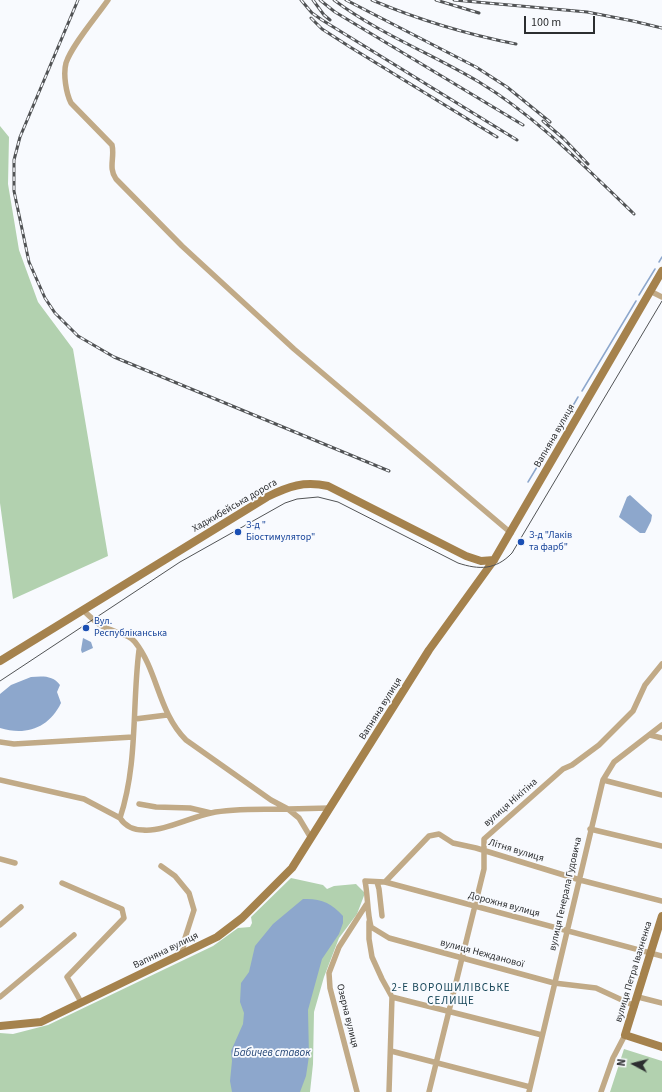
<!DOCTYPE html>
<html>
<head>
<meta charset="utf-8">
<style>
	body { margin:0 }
	#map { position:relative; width:662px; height:1092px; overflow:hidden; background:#f8fafe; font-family:"Source Sans 3",sans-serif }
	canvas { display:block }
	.north { position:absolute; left:614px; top:1044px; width:40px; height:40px; -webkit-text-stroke:3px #f8fafe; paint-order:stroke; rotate:277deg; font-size:11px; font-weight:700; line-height:16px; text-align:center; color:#2c2e30 }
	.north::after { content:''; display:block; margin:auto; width:14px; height:18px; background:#2c2e30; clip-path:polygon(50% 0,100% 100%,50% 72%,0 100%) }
	.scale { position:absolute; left:524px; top:16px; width:71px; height:18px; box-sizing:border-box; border:2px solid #2c2e30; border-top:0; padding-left:5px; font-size:12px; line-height:14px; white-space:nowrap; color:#2c2e30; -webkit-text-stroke:3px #f8fafe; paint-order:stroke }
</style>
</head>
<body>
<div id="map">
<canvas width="662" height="1092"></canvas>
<div class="north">N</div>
<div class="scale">100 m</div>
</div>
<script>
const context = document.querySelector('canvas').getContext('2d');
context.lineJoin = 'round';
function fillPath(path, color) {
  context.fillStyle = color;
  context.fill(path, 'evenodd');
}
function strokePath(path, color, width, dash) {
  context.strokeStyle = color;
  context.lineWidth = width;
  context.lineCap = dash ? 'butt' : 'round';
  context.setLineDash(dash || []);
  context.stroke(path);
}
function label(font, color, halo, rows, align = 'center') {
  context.font = font + ' "Source Sans 3",sans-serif';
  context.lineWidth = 3.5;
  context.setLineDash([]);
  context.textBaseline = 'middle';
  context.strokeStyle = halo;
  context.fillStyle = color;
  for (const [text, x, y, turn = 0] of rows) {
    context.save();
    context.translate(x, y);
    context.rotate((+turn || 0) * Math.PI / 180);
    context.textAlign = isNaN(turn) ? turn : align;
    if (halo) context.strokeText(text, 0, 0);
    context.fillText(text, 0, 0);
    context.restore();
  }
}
fillPath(new Path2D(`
	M0,126L9,137L8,184L19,250L38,302L73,349L108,556L13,599L0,503Z
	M291,878L323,885L327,889L334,886L356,884L365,893L357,914L339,938L324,977L314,1012L313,1064L310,1092H0V1033L13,1034L48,1025L213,946L238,928L250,927L252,923L251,917Z
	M624,1049L662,1061V1092H610Z`), '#b2d1af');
fillPath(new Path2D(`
	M630,495L652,515L651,521L645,533H640L619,517L627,497Z
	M83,638L91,642L93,648L82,653L81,650Z
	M31,677C42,676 53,675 60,685L57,692L61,703C49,728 26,736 0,728V694L11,685Z
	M303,899C320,898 332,903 343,916V923L339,934L322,959L308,1010L309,1056L306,1076L300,1092H232L230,1081L232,1061L231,1051L243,1024L244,1013L240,1002L241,983L249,972L255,946L273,924Z`), '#8da7cc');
strokePath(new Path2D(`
	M659,262L662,257
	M639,295L655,269
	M582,391L636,301
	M553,440L578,397
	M528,482L549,447`), '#8da7cc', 1.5);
strokePath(new Path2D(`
	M108,0C97,16 72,45 66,63C63,74 66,93 71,103L112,145C115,157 108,168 116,179L182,246L294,349L511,533
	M650,291L662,297
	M83,610C89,616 95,622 102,626C112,632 128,633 135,642C158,671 158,712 186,740L271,800L288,809L330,808
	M135,719L167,715
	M650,735L662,738
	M0,742L14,744L133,737
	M0,780L84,799L120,818C125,826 134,830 143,830C163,832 191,817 211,813C235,808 264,810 288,809L299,818L311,838
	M603,780L662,795
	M139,804L156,807L190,808L211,813
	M120,818C138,764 132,705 139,650
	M590,829L662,846
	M0,859L15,863
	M161,866L175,876L189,893L194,910L185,938L182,954
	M377,882L379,889L382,916
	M385,882L429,836L439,834L453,843L476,848L580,880L662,901
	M62,883L122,909L124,918L67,977L81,1002
	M369,922V939L372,957L382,979L392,997L389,1092
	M0,925L21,907
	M0,997L74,935
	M392,997L542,1035
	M638,997L662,1003
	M635,1006L596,988L554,983L389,938L371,927C367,911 368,896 365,881L385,882L662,956
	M391,1051L530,1087
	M357,1092L330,988L329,973L339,947L366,905
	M429,1092L484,869V839L563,769L572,765L599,745L633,711L645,685L662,664
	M529,1092L603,780L614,762L662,725
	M601,1092L613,1058L625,1035`), '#c1aa87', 5.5);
strokePath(new Path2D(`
	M0,661L267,497C289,486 304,481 328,486L466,556L481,561L494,560
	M662,916L625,1035L662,1047
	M0,1026L41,1022L217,937L242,918L292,868L429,650L494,560L662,271`), '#a5824d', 8);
strokePath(new Path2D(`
	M0,681L180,562L285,503L297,499L318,497L338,502L458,563C479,570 496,570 512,553L662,301`), '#515355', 1);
const rail = new Path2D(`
	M78,0L20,137L14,160V191L29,262L45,298L55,313L78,336L114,357L389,471
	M301,0L312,13L322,20L517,140
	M313,0L324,15L330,20
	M320,0L335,12L523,125
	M334,0C378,33 432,54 479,82C537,117 586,168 634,214
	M346,0L476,67L507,87L550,122
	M372,0C419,20 466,34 516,44
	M436,0L479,13
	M454,0L587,12L633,21L662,28
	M311,18L322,29L350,47L497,137
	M543,121L564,139L588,164`);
strokePath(rail, '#515355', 3);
strokePath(rail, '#f8fafe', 1.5, [4.5]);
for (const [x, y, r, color] of [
	[238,532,4,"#1a4fb4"],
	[521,542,4,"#1a4fb4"],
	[86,628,4,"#1a4fb4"]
]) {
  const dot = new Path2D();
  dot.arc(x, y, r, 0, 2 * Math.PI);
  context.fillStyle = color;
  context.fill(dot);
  strokePath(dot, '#f8fafe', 1.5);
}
label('10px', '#2c2e30', '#f8fafe', [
	["Вапняна вулиця",555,436,-60],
	["Хаджибейська дорога",235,506,-30],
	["Вапняна вулиця",381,709,-58],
	["вулиця Нікітіна",511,803,-41],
	["Літня вулиця",516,851,17],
	["вулиця Генерала Гудовича",566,894,-77],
	["Дорожня вулиця",504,905,15],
	["Вапняна вулиця",166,951,-26],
	["вулиця Нежданової",482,954,15],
	["вулиця Петра Івахненка",634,972,-73],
	["Озерна вулиця",347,1016,76]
]);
label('10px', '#164399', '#f8fafe', [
	["З-д \"",246,526],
	["Біостимулятор\"",246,538],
	["З-д \"Лаків",529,536],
	["та фарб\"",529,548],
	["Вул.",94,622],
	["Республіканська",94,634]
], 'left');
context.letterSpacing = '1px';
label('11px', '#164558', '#f8fafe', [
	["2-Е ВОРОШИЛІВСЬКЕ",451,989],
	["СЕЛИЩЕ",451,1002]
]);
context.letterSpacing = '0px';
label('italic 11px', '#254777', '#f8fafe', [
	["Бабичев ставок",272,1054]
]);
</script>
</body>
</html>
